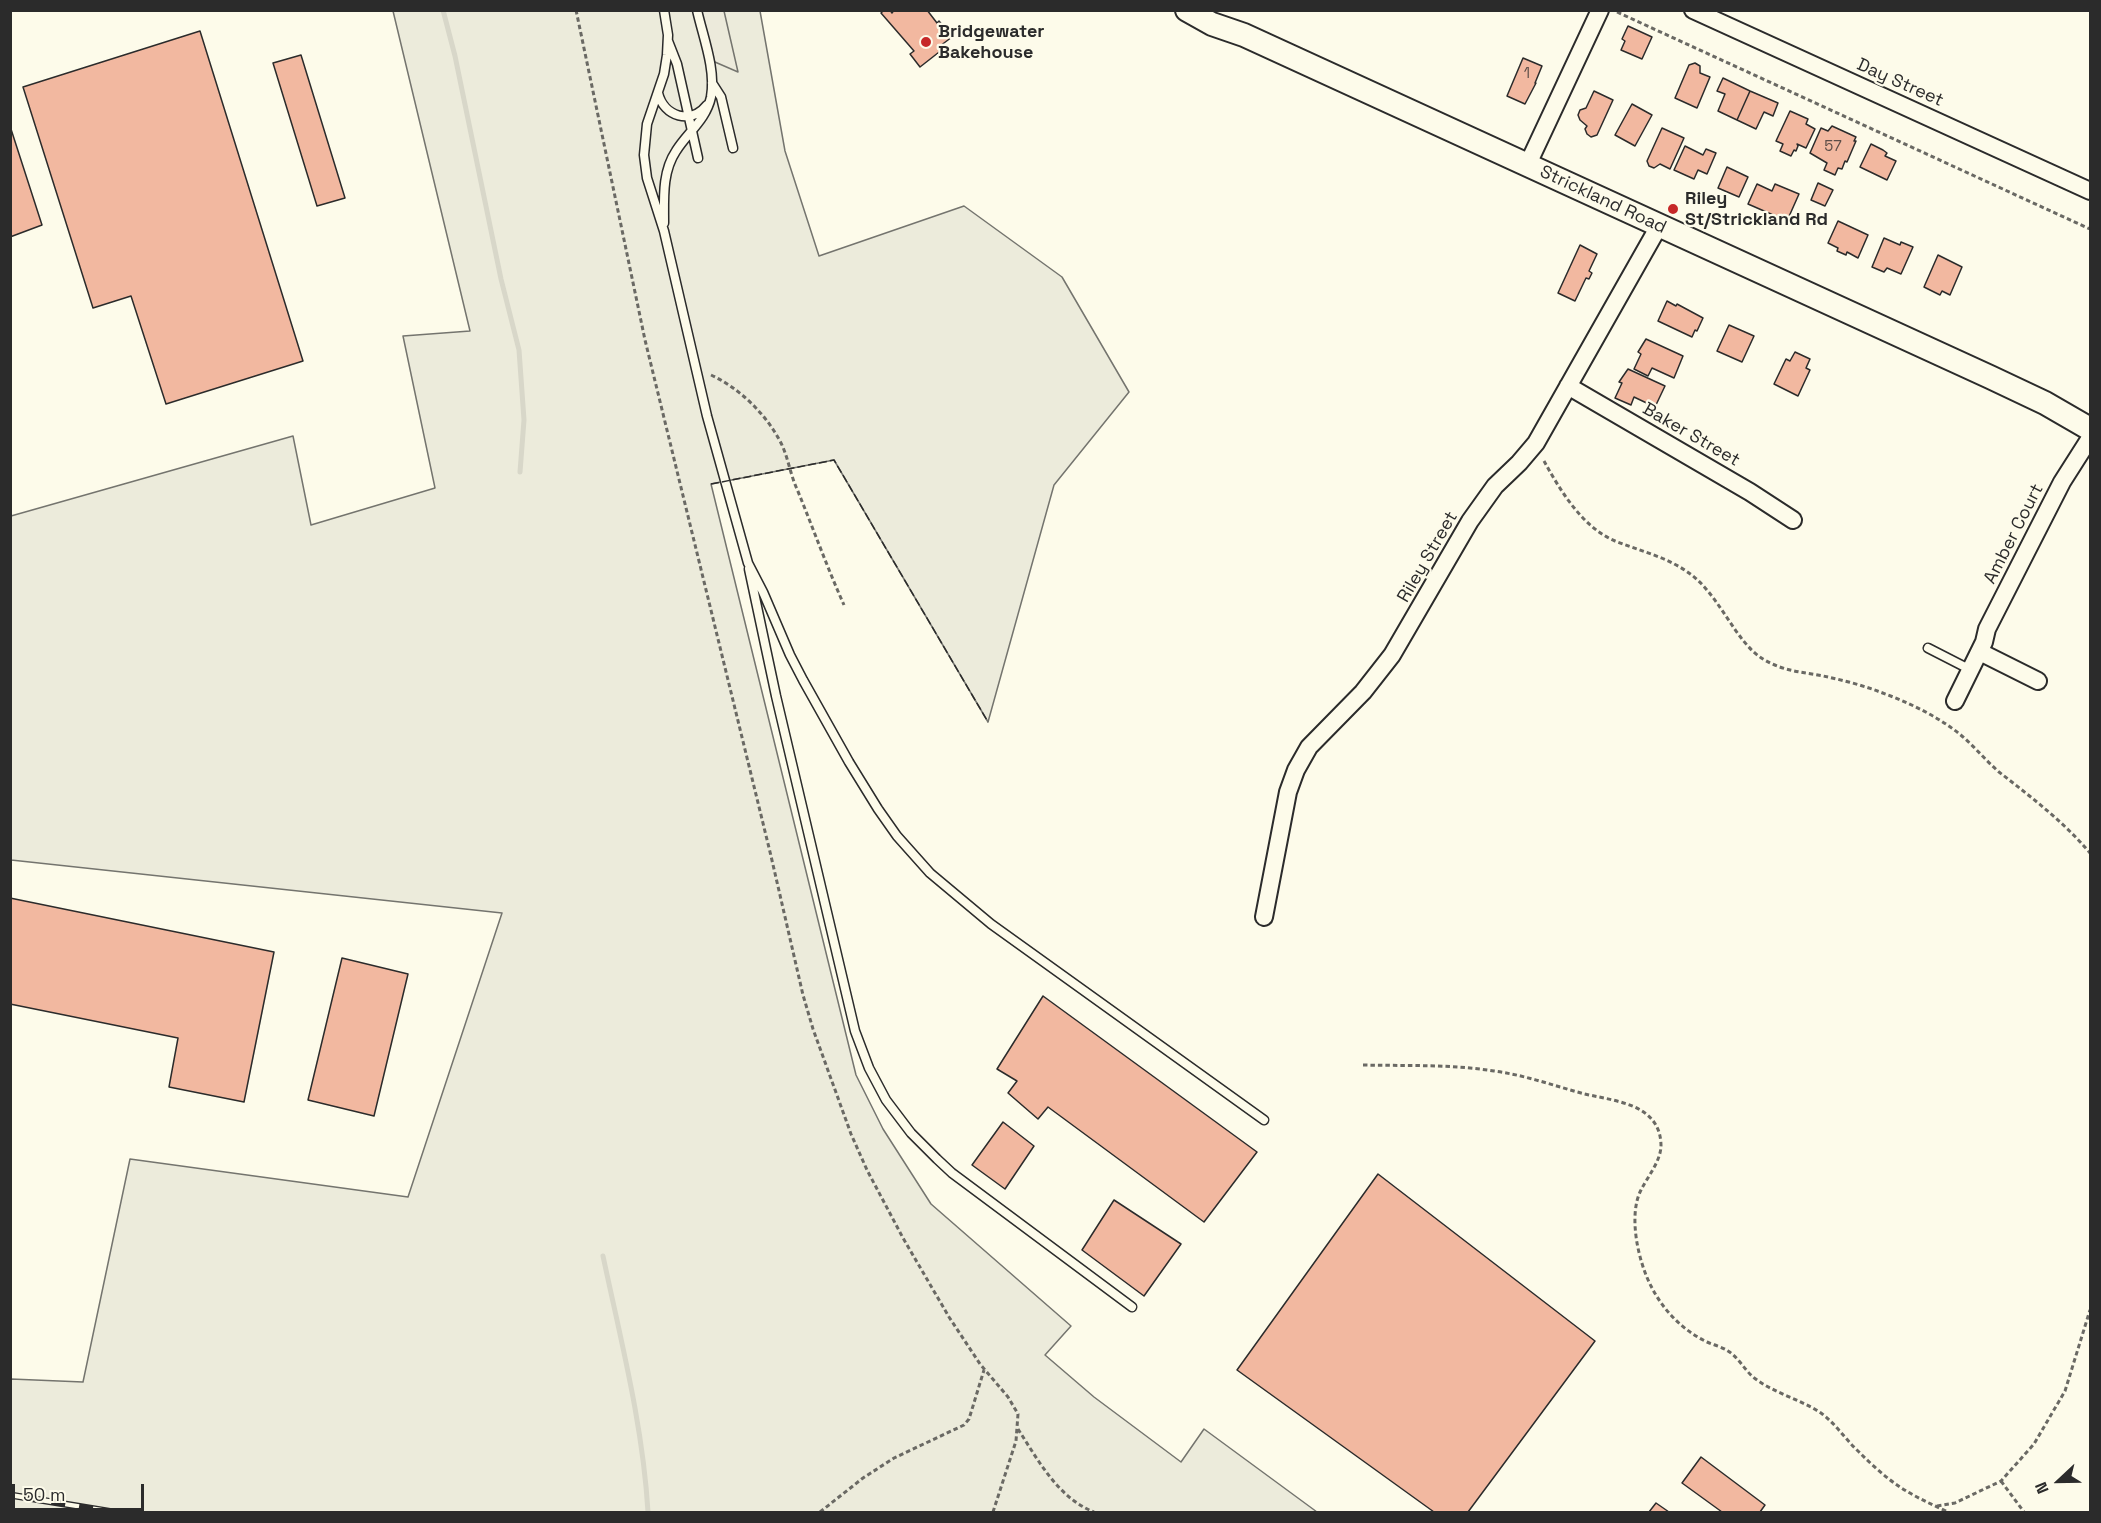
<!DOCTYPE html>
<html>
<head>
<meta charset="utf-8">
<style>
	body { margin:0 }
	#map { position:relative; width:2101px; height:1523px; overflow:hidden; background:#fdfbea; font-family:"Space Grotesk",sans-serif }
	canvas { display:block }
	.frame { position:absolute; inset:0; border:12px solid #2b2b2b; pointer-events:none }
	.north { position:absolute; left:2029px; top:1451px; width:60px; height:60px; -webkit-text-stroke:4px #fdfbea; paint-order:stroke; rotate:248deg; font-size:16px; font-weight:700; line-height:24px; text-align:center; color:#2b2b2b }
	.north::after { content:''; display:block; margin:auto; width:21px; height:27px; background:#2b2b2b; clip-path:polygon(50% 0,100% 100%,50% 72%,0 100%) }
	.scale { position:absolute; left:12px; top:1484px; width:132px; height:27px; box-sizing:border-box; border:3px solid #2b2b2b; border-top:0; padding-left:8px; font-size:18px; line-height:21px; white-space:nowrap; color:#2b2b2b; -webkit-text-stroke:4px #fdfbea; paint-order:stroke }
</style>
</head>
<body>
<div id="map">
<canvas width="2101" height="1523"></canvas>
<div class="frame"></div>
<div class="north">N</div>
<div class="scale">50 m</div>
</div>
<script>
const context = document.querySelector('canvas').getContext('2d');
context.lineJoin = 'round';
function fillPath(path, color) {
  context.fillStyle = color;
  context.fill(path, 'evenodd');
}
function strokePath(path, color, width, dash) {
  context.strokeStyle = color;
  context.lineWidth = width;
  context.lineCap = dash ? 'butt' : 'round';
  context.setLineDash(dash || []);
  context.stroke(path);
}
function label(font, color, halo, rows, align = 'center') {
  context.font = font + ' "Space Grotesk",sans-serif';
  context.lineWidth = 4.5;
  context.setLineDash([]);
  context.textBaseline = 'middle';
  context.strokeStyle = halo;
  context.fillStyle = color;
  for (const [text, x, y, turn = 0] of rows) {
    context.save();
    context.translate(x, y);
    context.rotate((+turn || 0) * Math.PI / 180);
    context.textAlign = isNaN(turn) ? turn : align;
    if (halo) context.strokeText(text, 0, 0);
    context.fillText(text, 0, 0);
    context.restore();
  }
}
const green = new Path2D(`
	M393,11H760L785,151L819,256L964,206L1062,277L1129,392L1054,485L988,722L834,460L711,484L856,1075L883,1129L931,1204L1071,1326L1045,1355L1094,1397L1181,1462L1204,1429L1317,1512H11V1379L83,1382L130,1159L408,1197L502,913L11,860V516L293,436L311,525L435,488L403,336L470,331Z`);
fillPath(green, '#ecebdb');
strokePath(green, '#74746e', 1.5);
const parking = new Path2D(`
	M697,11H724L738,72L708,59Z`);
fillPath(parking, '#eceadb');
strokePath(parking, '#74746e', 1.5);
strokePath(new Path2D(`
	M443,10L455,56L501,279L519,350L524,420L520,472
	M603,1256C621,1341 643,1426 648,1512`), '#d8d7c9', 5);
const building = new Path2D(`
	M884,10H890L892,13L894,10H927L937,23L939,21L952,37L940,46L943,49L920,67L910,54L914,51L881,13Z
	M1628,26L1652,37L1642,59L1621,50L1625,41L1622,39Z
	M200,31L303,361L166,404L131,296L93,308L23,87Z
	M301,55L345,198L317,206L273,63Z
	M1523,58L1542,66L1535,83H1536L1525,104L1507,96Z
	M1695,63L1700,66V73L1710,77L1697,108L1675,98L1689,65Z
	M1723,78L1750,91L1737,120L1718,111L1725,94L1717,91Z
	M1594,91L1613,100L1597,135L1591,137L1587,134L1585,129L1587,126L1580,120L1578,115L1580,110L1586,108Z
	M1750,91L1778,103L1773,116L1764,112L1756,129L1737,120Z
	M1632,104L1652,115L1635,146L1615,135Z
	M1790,111L1808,119L1806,124L1815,129L1806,148L1797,144L1798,146L1796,151L1794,150L1791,156L1780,151L1783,144L1776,141Z
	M10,126L42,225L10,237Z
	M1832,126L1856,137L1854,141H1856L1847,162L1845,161L1842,169L1838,168L1835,175L1824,170L1827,163L1810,153L1821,128L1828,131Z
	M1662,128L1684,138L1670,169L1660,164L1654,168L1649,166L1647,161Z
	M1871,144L1883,150L1887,153L1885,156L1896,161L1887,180L1860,167Z
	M1685,146L1703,155L1706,149L1716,153L1707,174L1698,170L1694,179L1674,170Z
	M1727,167L1748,177L1739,197L1718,188Z
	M1818,183L1833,190L1825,206L1811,200Z
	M1757,184L1772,191L1775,184L1799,194L1787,221L1748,204Z
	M1838,221L1868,235L1858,258L1847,252L1846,255L1837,251L1838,248L1828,243Z
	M1884,238L1900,245L1901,242L1913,247L1901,274L1887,268L1884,272L1872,267Z
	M1580,245L1597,254L1589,271L1592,273L1589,279L1586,278L1575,301L1558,293Z
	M1938,255L1962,267L1950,295L1942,291L1940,295L1924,287Z
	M1667,301L1676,306L1677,304L1703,318L1697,331L1695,330L1692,337L1658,321Z
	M1729,325L1754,336L1742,362L1717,351Z
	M1646,339L1683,356L1674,378L1652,368L1648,376L1634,369L1641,354L1638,352Z
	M1795,352L1810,359L1806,368L1810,370L1798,396L1774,384L1786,359L1790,361Z
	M1628,369L1665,386L1655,407L1634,397L1631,405L1615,398L1622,383L1619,382Z
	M10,898L274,952L244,1102L169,1087L178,1038L10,1004Z
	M342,958L408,974L374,1116L308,1100Z
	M1043,996L1257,1152L1204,1222L1048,1107L1038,1119L1008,1093L1017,1081L997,1069Z
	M1003,1122L1034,1146L1005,1189L972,1165Z
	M1378,1174L1595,1341L1468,1512H1434L1237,1370Z
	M1114,1200L1181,1244L1144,1296L1082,1250Z
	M1701,1457L1765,1505L1760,1512H1722L1682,1483Z
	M1656,1503L1669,1512H1649Z`);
fillPath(building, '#f2b8a0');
strokePath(building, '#2b2b2b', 1.5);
const lane = new Path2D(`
	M664,10L668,35L667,55L664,74L647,124L644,155L647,178L664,231L707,416L748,563L763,592L790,655L803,680L849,762L878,809L897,836L930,873L991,924L1264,1120
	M668,41L677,64L698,158
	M712,83L721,97L733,148
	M658,93C664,117 691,125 707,105
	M664,223C664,198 662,172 676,151C688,132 706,120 711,97C716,69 703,37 697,10
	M749,569L776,696L855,1031L869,1068L886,1100L911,1133L937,1159L952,1173L1132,1307
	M1928,648L1971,670`);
const street = new Path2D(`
	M1693,10L2090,191
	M1527,166L1600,10
	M1568,386L1750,492L1793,520
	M1980,652L2038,681
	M1955,701L1984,642L1987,629L2062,482L2090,438
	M1264,917L1288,792L1296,770L1309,747L1363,692L1392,655L1470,521L1495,486L1519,463L1536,443L1659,226`);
const secondary = new Path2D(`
	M1187,10L1212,24L1244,35L1990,377L2045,403L2090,429`);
strokePath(lane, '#2b2b2b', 11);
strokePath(street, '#2b2b2b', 20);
strokePath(secondary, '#2b2b2b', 26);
strokePath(new Path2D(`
	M576,10L645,340L771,856L803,995L813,1029L851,1134L867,1170L903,1238L949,1317L980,1364L1008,1397L1018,1414L1016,1441L993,1512
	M1617,12L2090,229
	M711,375C739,388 765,413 780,441C788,456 790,474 797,489C813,528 827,567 844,605
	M1544,461C1560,490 1582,527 1615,541C1640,551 1667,557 1689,573C1720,595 1735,642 1763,659C1782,671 1802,672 1823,676C1842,680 1862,685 1880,692C1905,701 1931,713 1953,729C1970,741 1983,758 1999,772C2031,797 2064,822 2090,853
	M1363,1065C1406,1066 1450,1064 1494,1071C1524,1075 1552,1085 1581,1093C1611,1101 1660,1102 1661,1145C1661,1161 1648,1176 1641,1190C1628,1215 1638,1261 1651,1286C1663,1310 1682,1330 1707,1342C1714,1345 1722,1347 1728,1351C1738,1357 1744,1369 1753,1377C1773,1393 1800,1399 1821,1413C1836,1424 1845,1439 1859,1452C1871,1464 1885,1477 1900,1487C1915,1497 1931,1504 1948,1512
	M1018,1429C1038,1460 1058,1498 1094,1512
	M2001,1481L2024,1512
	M1937,1506L1955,1503L2001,1481L2034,1444L2065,1391L2090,1310
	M820,1512L863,1478L894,1458L964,1425L969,1419L984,1370`), '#6a6964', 3, [4.5, 3]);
strokePath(lane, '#fdfbea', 8);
strokePath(street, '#fdfbea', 16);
strokePath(secondary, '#fdfbea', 22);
const rail = new Path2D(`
	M10,1495L113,1512`);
strokePath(rail, '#2b2b2b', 7);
strokePath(rail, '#fdfbea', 4.5, [14]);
strokePath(new Path2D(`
	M711,484L834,460L988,722`), '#2b2b2b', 1.5, [8, 3]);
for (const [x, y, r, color] of [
	[926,42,6,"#c62828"],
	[1673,209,6,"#c62828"]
]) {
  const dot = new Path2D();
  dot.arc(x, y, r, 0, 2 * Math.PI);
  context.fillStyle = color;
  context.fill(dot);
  strokePath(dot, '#fdfbea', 2);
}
label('15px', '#5d4e48', null, [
	["1",1527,74],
	["57",1833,147]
]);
label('bold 18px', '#2b2b2b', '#fdfbea', [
	["Bridgewater",938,32],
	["Bakehouse",938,53],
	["Riley",1685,199],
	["St/Strickland Rd",1685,220]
], 'left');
label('18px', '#2b2b2b', '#fdfbea', [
	["Day Street",1900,83,24],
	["Strickland Road",1603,200,25],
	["Baker Street",1691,435,30],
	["Amber Court",2014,534,-63],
	["Riley Street",1428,557,-60]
]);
</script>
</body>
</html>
